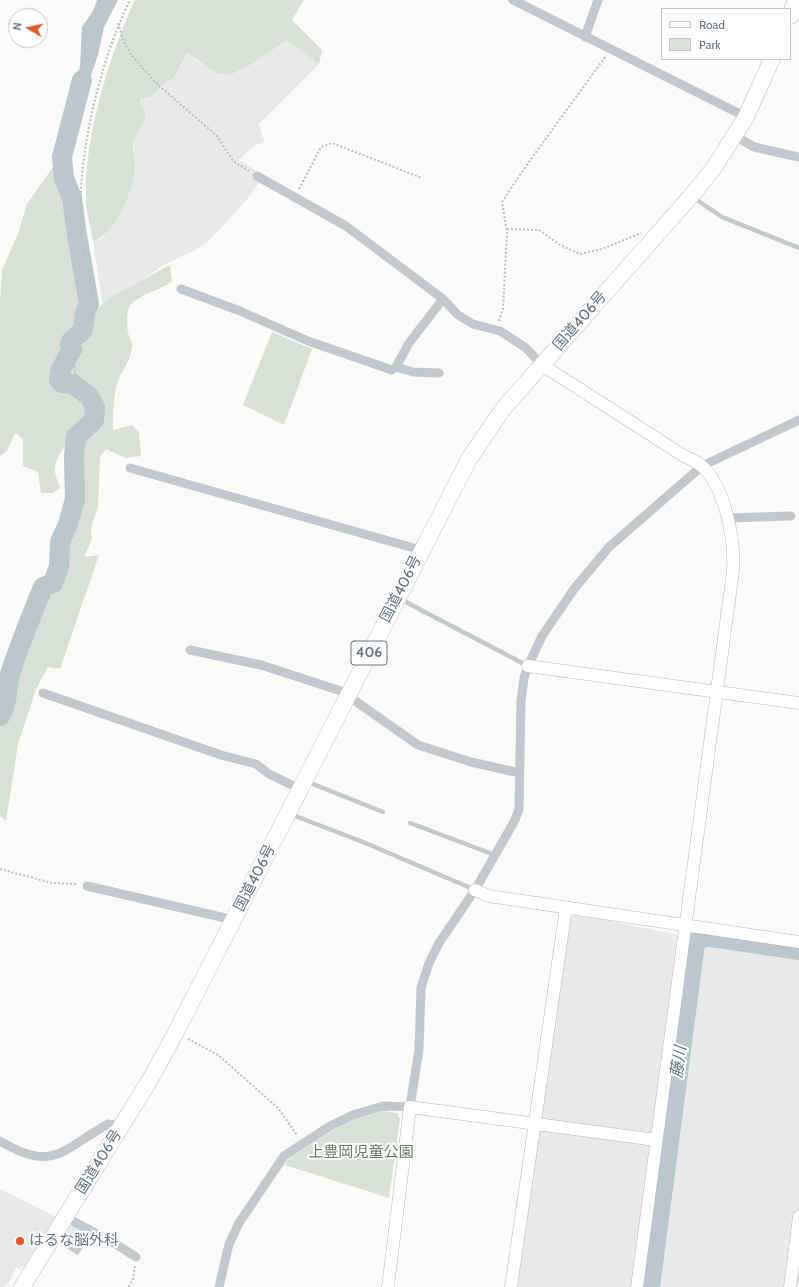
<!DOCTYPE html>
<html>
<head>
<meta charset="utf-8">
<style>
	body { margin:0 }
	#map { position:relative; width:799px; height:1287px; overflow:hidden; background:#fafaf8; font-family:Cabin,sans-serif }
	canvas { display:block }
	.legend { position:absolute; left:661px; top:8px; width:130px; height:52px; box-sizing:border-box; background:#fff; border:1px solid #c1c8cd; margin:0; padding:5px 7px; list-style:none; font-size:12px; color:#657683 }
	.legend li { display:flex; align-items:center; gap:8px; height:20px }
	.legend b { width:20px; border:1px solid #c1c8cd }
	.north { position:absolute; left:8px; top:8px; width:40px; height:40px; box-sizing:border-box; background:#fff; border:1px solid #c1c8cd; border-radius:50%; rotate:279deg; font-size:11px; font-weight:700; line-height:16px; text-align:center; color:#657683 }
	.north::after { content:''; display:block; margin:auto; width:14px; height:18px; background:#e4572e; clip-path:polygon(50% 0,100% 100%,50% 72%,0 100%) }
</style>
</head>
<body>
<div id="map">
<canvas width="799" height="1287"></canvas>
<ul class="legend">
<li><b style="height:5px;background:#fff"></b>Road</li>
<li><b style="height:11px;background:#dadfd7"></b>Park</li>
</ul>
<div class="north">N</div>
</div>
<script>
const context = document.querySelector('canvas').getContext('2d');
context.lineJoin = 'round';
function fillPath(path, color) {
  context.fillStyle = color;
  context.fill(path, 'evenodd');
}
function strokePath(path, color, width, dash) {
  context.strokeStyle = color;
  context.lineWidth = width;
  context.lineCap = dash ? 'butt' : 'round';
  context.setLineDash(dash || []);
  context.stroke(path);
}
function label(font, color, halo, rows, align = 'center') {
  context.font = font + ' Cabin,"Noto Sans JP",sans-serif';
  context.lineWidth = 4;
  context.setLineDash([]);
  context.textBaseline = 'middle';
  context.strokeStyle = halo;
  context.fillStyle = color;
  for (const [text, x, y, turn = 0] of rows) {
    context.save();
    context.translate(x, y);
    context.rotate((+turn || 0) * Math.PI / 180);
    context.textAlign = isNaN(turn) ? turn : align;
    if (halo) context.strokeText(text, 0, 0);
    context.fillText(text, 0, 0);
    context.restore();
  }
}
fillPath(new Path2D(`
	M287,40L319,64L259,124L264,142L253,146L239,160L263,175L249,197L209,241L192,252L165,264L138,283L102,302L93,241L102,238L122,210L135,162L133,140L145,110L140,102L141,98L155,92L157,87L165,81L174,78L188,53L199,62L230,75L252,64Z
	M575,914L704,940L799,955V1287H516L568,919Z
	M0,1189L56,1217L25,1266L20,1269L16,1268L11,1279L4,1287H0Z
	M70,1224L91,1237L78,1256L59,1243Z`), '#e8e9e9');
fillPath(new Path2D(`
	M135,0H304L292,20L322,50L319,64L287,40L252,64L230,75L217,73L187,53L174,78C162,82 159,89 150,97L141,98L140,103C141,105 144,108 145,110C148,121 135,132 133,142C132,149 135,156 135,163C135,186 117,234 93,241C91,227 86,213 86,199C83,140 110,53 135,0Z
	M60,157L61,178L69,199L86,303L82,320L83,326L70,340L68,345L69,349L63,363L56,375L58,381L61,385L72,386L88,397L90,402L91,394L74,382L62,379L60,375C64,364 75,357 81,348C91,331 92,309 109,298L170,265L172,282C161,289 136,296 130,306C126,313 127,325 128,333C129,338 133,343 132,347C131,359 124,368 119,378C113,393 113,414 113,430L132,425L139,432L141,456L126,458L106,449L100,457L98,506L91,528L92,539L84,557L99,555L60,669L48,667L36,689L18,744L6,821L0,816V716C9,702 6,686 11,671C20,643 32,614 43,587L53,583L59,566L60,542L68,524L75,499L74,457L76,437C65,442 54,460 55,472C56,478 58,483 60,488L53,493H41L38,472L23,466V439L15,433L7,451L0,456V301L2,270L18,234L27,204Z
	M272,332L312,349L284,425L243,405Z
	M383,1111L397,1113L400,1119L389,1198L285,1165L287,1160L331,1131L353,1120Z`), '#dadfd7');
fillPath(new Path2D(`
	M97,0H118L104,27L98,55L78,112L72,101L80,66L82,27L93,11Z`), '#bbc7cb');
strokePath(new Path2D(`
	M0,716C9,702 6,686 11,671C20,643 32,614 43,587L53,583L59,566L60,542L68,524L75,499L74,457L76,437L94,420L95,407L89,396L73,384L62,383L59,380L60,371L72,349L70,345L71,341L83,330L85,313L89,304L77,235L72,198L64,178L62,157L82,80
	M650,1287L695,943L705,936L799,950`), '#bbc7cb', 20);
const secondary = new Path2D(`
	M542,365L684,456C688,458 694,460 698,463C725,482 735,540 733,571L637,1287
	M528,666L799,703
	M475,890L489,896L799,942
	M388,1287L410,1107L656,1140
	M511,1287L566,908
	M790,1287L799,1217`);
const highway = new Path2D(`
	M790,16L796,0
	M22,1287L151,1078L176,1032L469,459L503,409L691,196L713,169L746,117L772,59`);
strokePath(secondary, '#b3babf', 13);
strokePath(highway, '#b4b9bd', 17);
strokePath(new Path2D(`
	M118,23L124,42L132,56L157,84L217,136L233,161L249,171
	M299,189L321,147L332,143L422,178
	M507,229L539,230L560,245L580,254L602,249L641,233
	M499,321L503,309L507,232L502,202L521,173L605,57
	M78,379C64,353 91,329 94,304C92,281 84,259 82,236C74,167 99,62 130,0
	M0,869L52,883L78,884
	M188,1039L218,1055L278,1108L297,1135
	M129,1287L133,1279L135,1265`), '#bbbfc2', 2, [2, 2]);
strokePath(new Path2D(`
	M694,198L722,217L799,248
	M400,599L528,666
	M308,782L383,812
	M290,814L363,842L473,889
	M410,823L495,855
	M56,1238L77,1252L91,1231`), '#c3c8cc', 4.5);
strokePath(new Path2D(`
	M513,0L746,117
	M585,37L598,0
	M735,136L754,147L799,157
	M257,176L346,226L443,299L458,315L473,324L500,331L526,348L542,365
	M181,289L240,311L308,341L392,370L396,367L409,343L443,299
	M396,367L413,372L439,373
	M130,468L421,550
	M728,518L791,516
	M190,650L261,665L341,691L418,745L471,762L520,773
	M43,693L221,755L256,764L269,774L300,789
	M87,886L234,920
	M0,1141C53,1173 62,1150 108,1124L121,1126
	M65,1217L114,1243L136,1257
	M219,1287L229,1244L239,1223L284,1156L330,1126L353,1115L383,1106L410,1107L419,1049L421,988L429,963L439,943L475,890L515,820L519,809L521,701L524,678L528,666L542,636L574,589L609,547L702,466L799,420`), '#c3c8cc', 9);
strokePath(secondary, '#fff', 12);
strokePath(highway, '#fff', 16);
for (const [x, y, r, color] of [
	[20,1241,5,"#e4572e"]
]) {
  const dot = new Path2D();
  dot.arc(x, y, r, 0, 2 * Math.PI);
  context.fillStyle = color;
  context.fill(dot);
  strokePath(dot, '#fff', 1.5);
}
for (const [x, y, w] of [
	[369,653,36]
]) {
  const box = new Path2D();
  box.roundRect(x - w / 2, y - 12, w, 24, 3);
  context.fillStyle = '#fff';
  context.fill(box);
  strokePath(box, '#657683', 1);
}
label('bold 14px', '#657683', null, [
	["406",369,653]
]);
label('15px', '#657683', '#fff', [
	["国道406号",580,321,-49],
	["国道406号",401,589,-63],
	["国道406号",255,878,-63],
	["国道406号",99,1162,-58]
]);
label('15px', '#687a64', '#fff', [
	["上豊岡児童公園",361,1153]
]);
label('15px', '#657683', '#fff', [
	["はるな脳外科",29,1241]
], 'left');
label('italic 16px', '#60757c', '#fff', [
	["藤川",679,1062,-82]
]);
</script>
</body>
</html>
